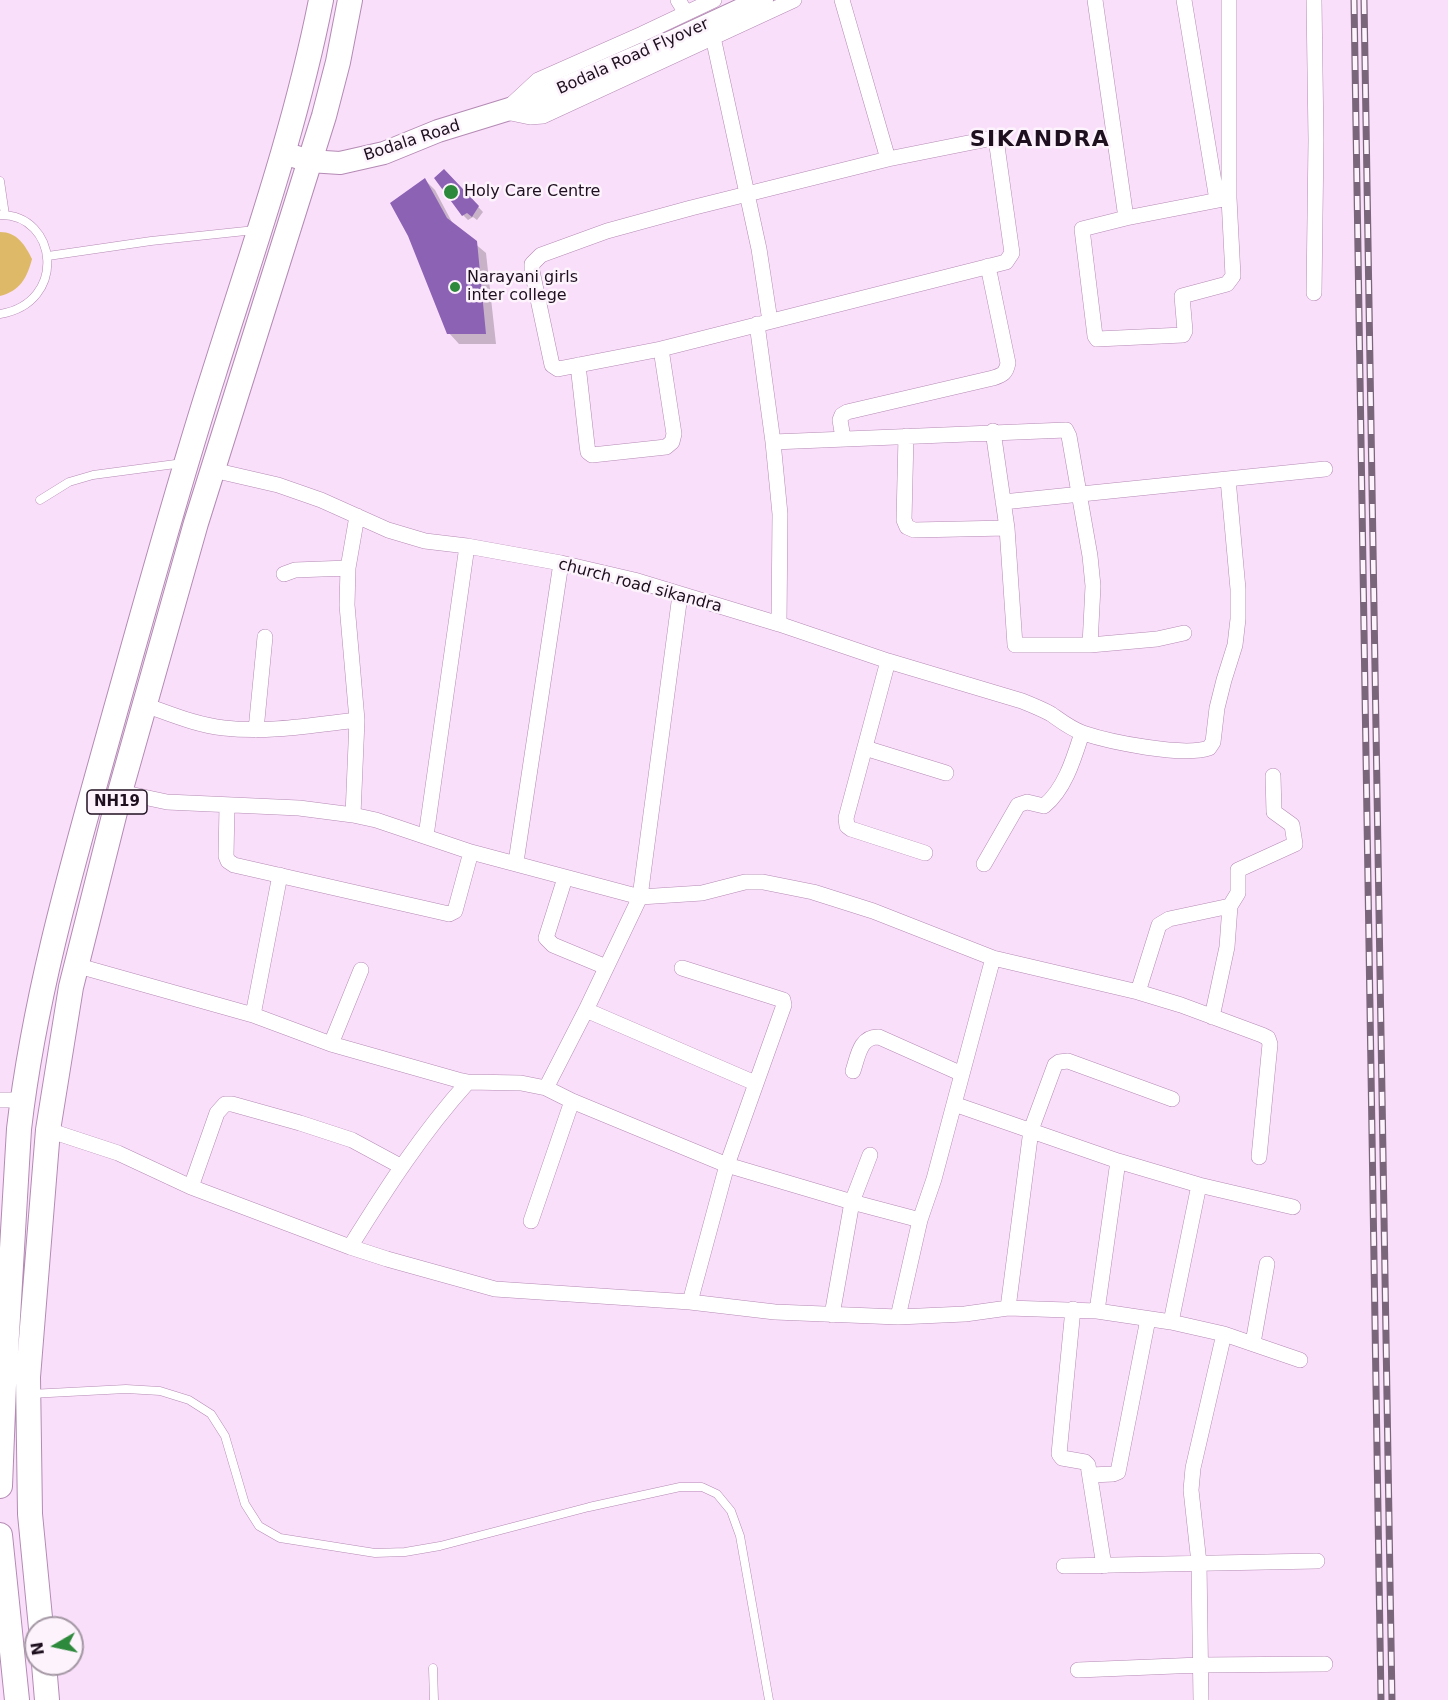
<!DOCTYPE html>
<html>
<head>
<meta charset="utf-8">
<style>
	body { margin:0 }
	#map { position:relative; width:1448px; height:1700px; overflow:hidden; background:#fadffa; font-family:"DejaVu Sans",sans-serif }
	canvas { display:block }
	.north { position:absolute; left:24px; top:1616px; width:60px; height:60px; box-sizing:border-box; background:#fcf3fc; border:2px solid #a498a4; border-radius:50%; rotate:261deg; font-size:16px; font-weight:700; line-height:24px; text-align:center; color:#1f101f }
	.north::after { content:''; display:block; margin:auto; width:21px; height:27px; background:#2d893b; clip-path:polygon(50% 0,100% 100%,50% 72%,0 100%) }
</style>
</head>
<body>
<div id="map">
<canvas width="1448" height="1700"></canvas>
<div class="north">N</div>
</div>
<script>
const context = document.querySelector('canvas').getContext('2d');
context.lineJoin = 'round';
function fillPath(path, color) {
  context.fillStyle = color;
  context.fill(path, 'evenodd');
}
function strokePath(path, color, width, dash) {
  context.strokeStyle = color;
  context.lineWidth = width;
  context.lineCap = dash ? 'butt' : 'round';
  context.setLineDash(dash || []);
  context.stroke(path);
}
function label(font, color, halo, rows, align = 'center') {
  context.font = font + ' "DejaVu Sans",sans-serif';
  context.lineWidth = 5;
  context.setLineDash([]);
  context.textBaseline = 'middle';
  context.strokeStyle = halo;
  context.fillStyle = color;
  for (const [text, x, y, turn = 0] of rows) {
    context.save();
    context.translate(x, y);
    context.rotate((+turn || 0) * Math.PI / 180);
    context.textAlign = isNaN(turn) ? turn : align;
    if (halo) context.strokeText(text, 0, 0);
    context.fillText(text, 0, 0);
    context.restore();
  }
}
fillPath(new Path2D(`
	M0,232C17,232 25,245 32,259C27,278 20,291 0,296Z`), '#deba68');
fillPath(new Path2D(`
	M444,171L483,212L477,220L473,217L468,220L463,215L436,178Z
	M425,180L435,190L454,226L486,253L496,344H459L449,333Z`), '#0003');
fillPath(new Path2D(`
	M444,169L479,206L472,217L467,213L462,216L434,178Z
	M425,178L447,218L477,241L486,334H447L408,236L390,203Z`), '#8c62b5');
const service = new Path2D(`
	M0,181L5,215
	M0,215C58,214 68,303 0,314
	M48,256L151,241L255,230
	M40,500L69,482L93,475L183,463
	M30,1394L126,1389L160,1391L189,1400L211,1414L225,1436L245,1504L259,1526L280,1538L375,1553L405,1552L440,1546L589,1507L680,1487H702L717,1494L731,1511L740,1536L769,1700
	M433,1668L434,1700`);
const minor = new Path2D(`
	M678,0L686,13
	M842,0L888,159
	M1095,0L1126,218
	M1184,0L1217,200
	M1314,0L1316,140L1314,293
	M713,37L759,249L770,321
	M511,105L538,80L642,34L714,0
	M506,112L530,117L543,116L794,0
	M988,139L996,142L997,146L1012,253L1006,262L661,349L558,369L552,365L532,271V264L541,255L607,231L691,208L888,159Z
	M1229,198L1126,218L1082,229L1095,336L1097,339L1183,335L1185,331L1182,296L1227,284L1233,276L1229,198V0
	M578,365L587,445L588,452L592,455L666,447L672,442L674,434L661,349
	M993,431L1007,528L1015,645H1090
	M906,436L904,520L907,527L914,530L1007,528
	M843,438L840,420L842,415L847,412L993,378C1003,375 1006,373 1008,363L988,266
	M773,442L1066,430L1069,436L1090,556L1093,586L1090,645L1157,639L1184,633
	M213,470L278,485L321,500L388,530L425,541L467,546L561,563L634,580L779,624L780,514L773,442L757,324
	M1003,502L1325,469
	M284,574L295,570L348,568
	M680,595L640,897L702,893L745,882H763L813,892L873,911L993,958L1138,992L1181,1005L1262,1035L1268,1038L1270,1044L1259,1157
	M779,624L888,661L1022,701C1032,705 1042,709 1051,714C1061,721 1071,729 1083,733C1110,742 1183,757 1209,748L1213,742L1217,708L1224,680L1235,645L1238,619V589L1228,479
	M888,661L846,818L847,826L851,829L925,853
	M145,705C171,714 196,725 224,728C268,733 313,725 357,720
	M256,730L265,637
	M865,748L946,773
	M120,792L167,802L299,808L353,815L376,820L471,852L640,897L586,1010L546,1088
	M227,806L226,856L228,861L234,865L449,914L455,911L471,852
	M353,815L357,720L347,605L348,568L357,516
	M426,836L467,546
	M516,862L561,563
	M984,864L1018,805L1027,802L1044,806C1065,789 1074,758 1082,733
	M565,878L546,938L553,945L606,967
	M75,965L253,1015L331,1044L458,1080L468,1082L521,1083L546,1088L572,1101L727,1165L852,1202L920,1220
	M682,968L783,1000L784,1005L727,1165L690,1302
	M1138,992L1159,925L1169,919L1230,906L1238,893V870L1295,844L1292,825L1274,812L1273,776
	M586,1010L755,1083
	M253,1015L280,875
	M1212,1017L1227,947L1230,906
	M331,1044L361,970
	M853,1071C858,1056 860,1036 879,1037L962,1074
	M1172,1099L1068,1061L1059,1062L1055,1065L1031,1130L1008,1308L1097,1311L1171,1322L1224,1334L1300,1360
	M0,1100H23
	M954,1104L1118,1161L1199,1185L1293,1207
	M48,1130L118,1153L191,1187L350,1247L387,1259L495,1289L690,1302L775,1312L898,1317L965,1314L1008,1308
	M191,1187L217,1113L225,1104H232L300,1123L352,1140L402,1167
	M531,1221L572,1101
	M350,1247C386,1189 422,1133 468,1082
	M1073,1309L1059,1454L1062,1458L1085,1462L1088,1465L1104,1566
	M1097,1311L1118,1161
	M832,1315L852,1202L870,1155
	M898,1317L920,1220L934,1179L993,958
	M1171,1322L1199,1185
	M1253,1343L1267,1264
	M1091,1475L1113,1474L1118,1472L1148,1319
	M1064,1566L1317,1561
	M1078,1670L1200,1665L1325,1664
	M1201,1700L1199,1563L1191,1490L1193,1468L1224,1334`);
const primary = new Path2D(`
	M284,153L309,161L340,163L384,153L438,131L529,103L678,39L762,0`);
const trunk = new Path2D(`
	M0,1486L4,1385L19,1129C35,991 75,856 112,723C145,606 177,488 214,373C253,249 296,127 321,0
	M0,1535L17,1700
	M41,1628L30,1514L28,1377L48,1130L71,987L120,792L196,523L324,116L338,62L350,0
	M44,1664L47,1700`);
strokePath(service, '#b48ab4', 9);
strokePath(minor, '#b48ab4', 16);
strokePath(primary, '#b48ab4', 24);
strokePath(trunk, '#b48ab4', 26);
strokePath(service, '#fff', 8);
strokePath(minor, '#fff', 15);
strokePath(primary, '#fff', 22);
strokePath(trunk, '#fff', 24);
const rail = new Path2D(`
	M1354,0L1381,1700
	M1364,0L1392,1700`);
strokePath(rail, '#7a667a', 7);
strokePath(rail, '#fcf3fc', 4.5, [14]);
for (const [x, y, r, color] of [
	[451,192,8,"#2d893b"],
	[455,287,6,"#2d893b"]
]) {
  const dot = new Path2D();
  dot.arc(x, y, r, 0, 2 * Math.PI);
  context.fillStyle = color;
  context.fill(dot);
  strokePath(dot, '#fcf3fc', 2);
}
for (const [x, y, w] of [
	[117,802,60]
]) {
  const box = new Path2D();
  box.roundRect(x - w / 2, y - 12, w, 24, 4.5);
  context.fillStyle = '#fcf3fc';
  context.fill(box);
  strokePath(box, '#1f101f', 1.5);
}
label('bold 15px', '#1f101f', null, [
	["NH19",117,802]
]);
label('16px', '#1f101f', '#fcf3fc', [
	["Bodala Road Flyover",633,57,-24],
	["Bodala Road",412,141,-18],
	["church road sikandra",640,586,15]
]);
label('16px', '#1f101f', '#fcf3fc', [
	["Holy Care Centre",464,192],
	["Narayani girls",467,278],
	["inter college",467,296]
], 'left');
context.letterSpacing = '1.5px';
label('bold 22px', '#1f101f', '#fcf3fc', [
	["SIKANDRA",1040,140]
]);
context.letterSpacing = '0px';
</script>
</body>
</html>
